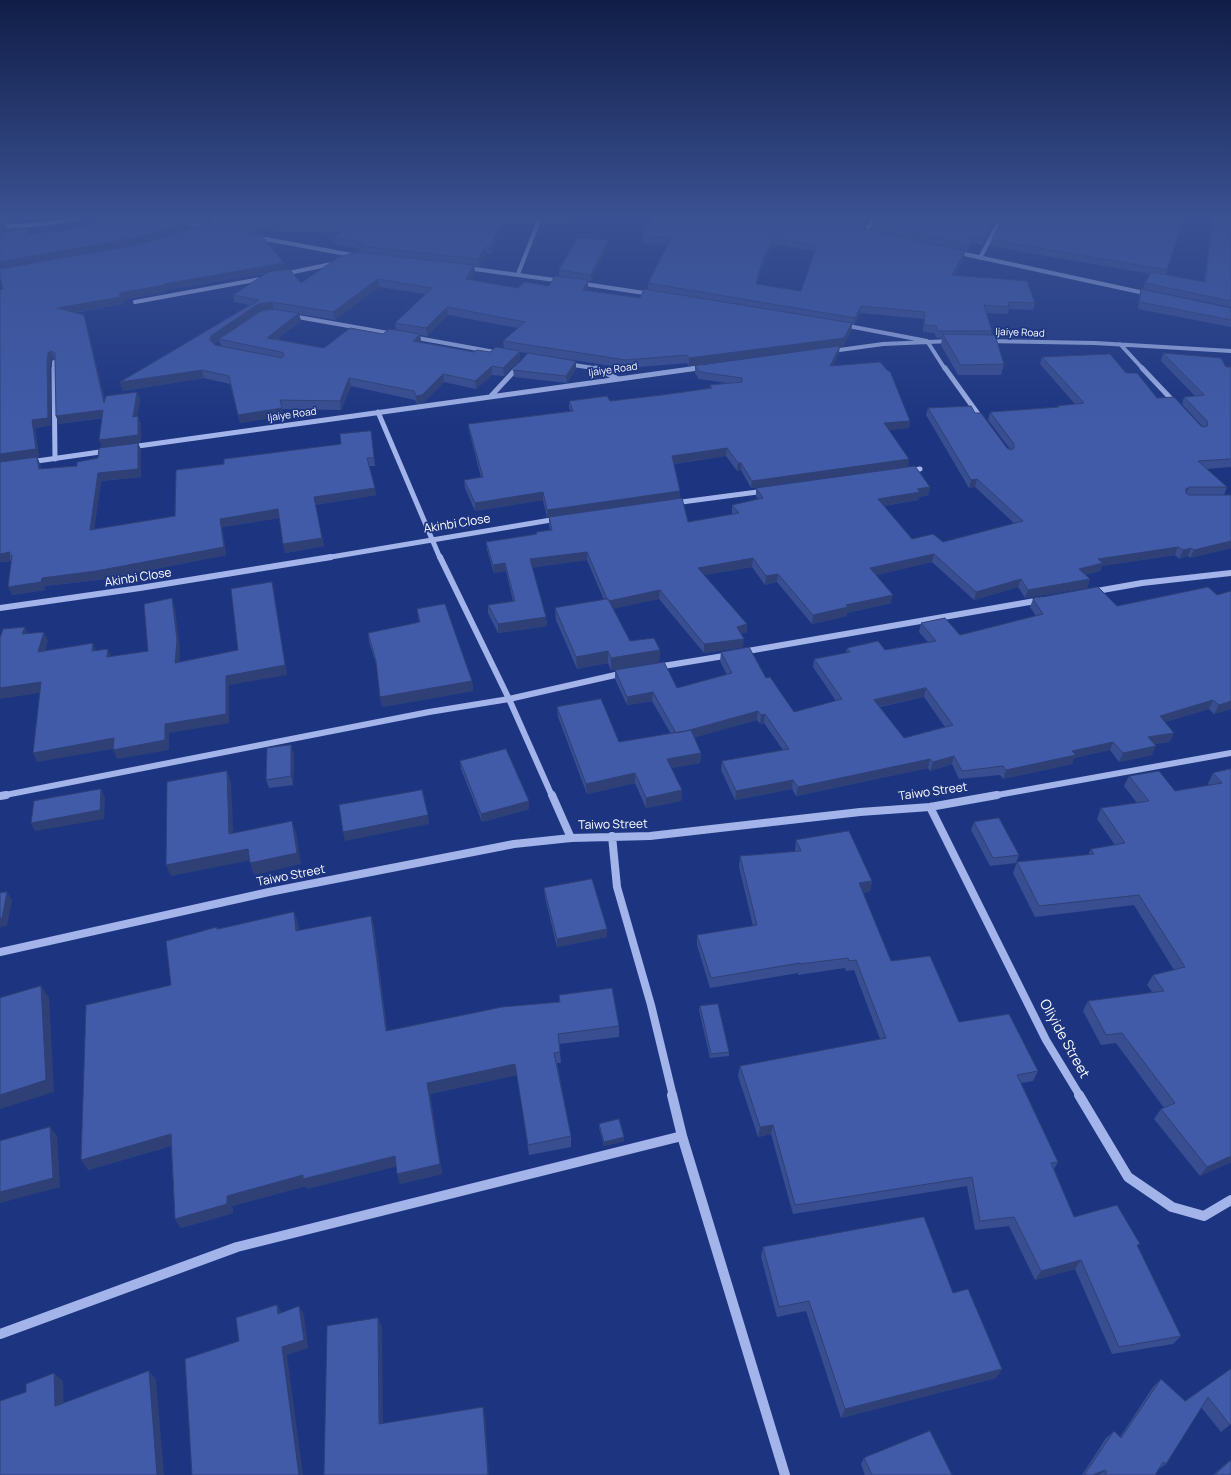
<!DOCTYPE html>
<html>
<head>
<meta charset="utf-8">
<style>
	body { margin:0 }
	canvas { display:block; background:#1d3581 }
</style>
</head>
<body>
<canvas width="1231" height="1475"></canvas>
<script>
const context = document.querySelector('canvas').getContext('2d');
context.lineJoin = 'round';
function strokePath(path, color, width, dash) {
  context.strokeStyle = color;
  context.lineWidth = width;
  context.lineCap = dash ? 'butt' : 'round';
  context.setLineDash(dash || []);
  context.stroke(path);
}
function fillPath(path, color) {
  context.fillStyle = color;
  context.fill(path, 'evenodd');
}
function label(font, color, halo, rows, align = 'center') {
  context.font = font + ' Manrope,sans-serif';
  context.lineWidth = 3.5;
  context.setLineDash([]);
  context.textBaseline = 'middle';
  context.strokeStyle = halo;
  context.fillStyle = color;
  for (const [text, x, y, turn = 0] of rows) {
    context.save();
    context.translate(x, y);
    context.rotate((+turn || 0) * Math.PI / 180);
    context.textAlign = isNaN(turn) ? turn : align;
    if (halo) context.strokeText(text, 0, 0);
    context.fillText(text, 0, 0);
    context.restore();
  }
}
strokePath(new Path2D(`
	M183,223L208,228
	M0,227L44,224L78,218
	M866,231L874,218
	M255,237L357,256
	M955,252L1149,294
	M980,258L997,226L1009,218
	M467,268L562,281
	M284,274L336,263
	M518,274L540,218
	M578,283L651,294
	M135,302L266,278
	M292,316L394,334
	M843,325L927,341L945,369
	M412,337L500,353
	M987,341L1095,343L1231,351
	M1120,344L1143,369
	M832,351L883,344L951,341
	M54,362V369
	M567,364L600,369
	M516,369L519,365
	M691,369L703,367`), '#a2b4e9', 4);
strokePath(new Path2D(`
	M54,368L55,459
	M596,368L618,379
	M945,368L983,421
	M1142,368L1176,404
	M491,396L517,368
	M378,412L440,558
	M131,447L698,368
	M30,462L107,451
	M908,471L920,469
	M674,503L765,491
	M325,558L557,519`), '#a2b4e9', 5);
strokePath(new Path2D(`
	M440,557L509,699L552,796
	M1091,592L1142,583L1231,573
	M0,608L140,588L331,557
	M742,652L1041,600
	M657,667L730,655
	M0,796L429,712L509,699L624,673
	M992,796L1231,753`), '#a2b4e9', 6);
strokePath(new Path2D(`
	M552,795L571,838
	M0,796L6,795
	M930,807L1046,1040L1080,1096
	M612,836L617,887L651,1005L673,1096
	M0,952L269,892L514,844L571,838L650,836L860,812L930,807L997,795`), '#a2b4e9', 8);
strokePath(new Path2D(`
	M672,1095L682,1136L785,1475
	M1079,1095L1128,1177L1172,1207L1204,1216L1231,1200
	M0,1334L237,1247L682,1136`), '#a2b4e9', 10);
fillPath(new Path2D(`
	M178,218H209L205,223Z
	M211,218H536L534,223L504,222L491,254H486L479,266H474L475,273L471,280L518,288L549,286L559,276V270L608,247L591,281H588V288L587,290L640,298L648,289V283L668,245L642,243V236L653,218L964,258L954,275L1035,303L1033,310L1009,309L1007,314L986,313L992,331L991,335L1004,364L1001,375H958L941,345L942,338H937L934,333L923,332L924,319L860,313L854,325L852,324L851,331L843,346L689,366L687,363L626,368L520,352V359L504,376L492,375L476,389L444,382L423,403L417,404L415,400L351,386L341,410L282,409L284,416L240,423L230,384L204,378L123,391L120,382L249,305L234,302L233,295L267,273L166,290L167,292L122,300L123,304L75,313L86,322L105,401L137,392L140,400L137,416L141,424V442L138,443L141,450V477L101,481L94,529L175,516L224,464L341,444L372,438L375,466H369L376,495L315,505L324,546L285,553L279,518L222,527L226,555L99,580L45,586V590L12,595L11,562V561L0,562V290L3,289L5,224L7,230L6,232L30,234L54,233L190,221L192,228L285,269L301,283L359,252V248L335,244L334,238L341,233L254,230V233L212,225ZM774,245L815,251L801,291L757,284L762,265ZM379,287L425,294L395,323L396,330L383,334L324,348L277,339L301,321L299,314L335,320ZM448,315L518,328L503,341L504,348L490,352H474L420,343L421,342L420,335L427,336ZM219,340L221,346L215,345L214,344ZM54,359H55L56,416L59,424L102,418V448L98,458L77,466L41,469L40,464L37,457H39L35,428L51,425L50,368L51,361Z
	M541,218H573L570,225L542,223Z
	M818,218H870L864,228Z
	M875,218H1003L994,224L983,245L972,243L967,251L871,230L872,223Z
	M1127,218H1184L1181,225Z
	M1212,218H1231V307L1143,289L1145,283L1150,274L990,246L992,240L1181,226L1166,275L1204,282Z
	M1141,289L1231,308V327L1138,309L1139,296Z
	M839,353L833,366L910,421L909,428L889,430L908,467L751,488L741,470L737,471L726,456L674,464L680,491V498L688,522L733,514L732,513V505L758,499L756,496V488L930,487L928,495L919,497L918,500L884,506L912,539L943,542L1014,523L975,487L969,488L926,415L928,408L975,413L1007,448L1010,449L988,420L990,412L1057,408V406L1075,404L1040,364L1042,357L1126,373L1157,398L1202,426L1182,404L1184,397L1195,396L1161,361L1163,353L1226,367H1231V467L1206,469L1227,487L1224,495H1231V548L1190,558L1188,556L1179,559L1175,555L1102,566L1100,571L1085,575L1090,579L1087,588L1025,598L1018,587L974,600L932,562L876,575L891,603L847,613V616L812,624L777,582L765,585L752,567L704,575L747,632L741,634L743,647L704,653L659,599L613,608L630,641L660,650L659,662L611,670L608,663L577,669L556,620L555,608L604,600L587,560L532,567L546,617L547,626L498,633L488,613V605L513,601L506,571L494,573L487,550L486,542L536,534V532L550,530L549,525V517L547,518L543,500L475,511L465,488L464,480L481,477L469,431L468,424L571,411L569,408V401H610L662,395L710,388V385L727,383L699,379L695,373V366Z
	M576,361V368L567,383L514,377L513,370Z
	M1231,591V709L1214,714L1209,709L1165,722L1170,742L1154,744L1152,755L1119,762L1110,750L1074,758L1072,764L1003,779L1000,775L959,779L952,764L930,771L928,768L796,796L792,789L735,800L721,770L722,761L783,750L764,723L760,724L757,720L694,737L701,753L700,763L671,768L682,790L681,801L646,808L635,783L587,794L558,717L557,707L619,742L671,734L652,701L627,705L615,679V670L677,688L727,675L720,661L721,652L766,678L794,712L836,701L813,667L814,659L846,653L847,648L885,650L928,642L919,632L921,623L960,635L1036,616L1030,607L1033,599L1117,606L1217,595ZM924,697L945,727L904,738L880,707Z
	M417,609L472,681L473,691L382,707L377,667L369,642L368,633L419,623Z
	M294,753L293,785L269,788L266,780Z
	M460,761L529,801V809L482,822L461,769Z
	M1231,769V1162L1200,1176L1154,1119L1161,1109L1164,1108L1116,1043L1101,1045L1083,1011L1088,1001L1153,993L1147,985L1153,975L1174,970L1134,905L1035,917L1013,873L1017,862L1088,855L1091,849L1115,845L1097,819L1101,808L1137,803L1124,786L1129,776L1175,791L1209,785L1208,784L1213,773Z
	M974,822L1019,855L1016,863L990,866L971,830Z
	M796,840L872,881L870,891L863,893L891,961L959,1022L1038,1071L1033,1081L1021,1083L1058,1162L1054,1169L1074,1217L1138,1247L1181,1336L1173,1344L1112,1354L1075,1269L1035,1280L1009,1226L975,1230L967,1186L793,1214L771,1134L758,1137L738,1076L740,1066L880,1039L854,970L846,971L845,968L798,975V973L710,988L697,945V935L753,926L739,867L740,856L795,852V851Z
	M544,888L607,937L557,947L545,897Z
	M294,912L298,923L299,931L371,916L374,928L387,1031L559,1002V995L619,1026V1037L559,1044L561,1063H557L571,1136V1147L529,1155L517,1075L430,1094L442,1174L400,1184L396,1166L307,1189L306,1186L232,1206L233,1213L181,1228L175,1219L171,1146L88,1170L171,985L217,927L218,929Z
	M700,1006L729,1052V1056L710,1058L699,1010Z
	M599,1124L624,1137V1141L604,1146L599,1128Z
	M763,1247L953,1293L1002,1369L996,1378L841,1418L806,1311L777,1317L761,1257Z
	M1231,1369V1424L1221,1432L1201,1407L1166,1464L1159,1469L1155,1475H1082L1106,1438L1114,1431L1120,1437L1153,1387L1161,1379L1185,1401Z
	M864,1458L952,1475H865L861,1464Z
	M1231,1460V1475H1213L1224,1465Z`), '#384e91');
fillPath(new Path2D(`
	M0,218H14L12,223L0,224Z
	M203,218H209L205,223Z
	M503,218H504V222L491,254L490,248Z
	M570,218H573L570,225Z
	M867,218H870L864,228L865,222Z
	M995,218H1003L994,224L983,245L985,238Z
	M190,221L192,228L146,243L0,270V262Z
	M5,224L7,230L1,240L0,237V231Z
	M973,237L972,243L967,251L969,245Z
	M774,239V245L762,265L755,290L756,284L763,258Z
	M608,240V247L591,281V275Z
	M485,247L486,254L479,266L478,259Z
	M965,251L964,258L951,282L952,275Z
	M284,263L285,270L166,290L167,292L122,300L123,304L59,315L57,308L119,293L164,284Z
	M474,265L475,273L467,287L466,279Z
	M378,279L379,287L335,320L333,312Z
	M588,280V288L583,297V290Z
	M272,302L274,310L219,339V340L213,344L210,340L211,336L258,304Z
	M861,306L860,313L854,325L855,318Z
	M447,307L448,315L427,336L426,328Z
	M299,313L301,321L268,345L267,338Z
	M84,315L86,322L107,411L104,403Z
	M852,323L851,331L843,346L689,366V358Z
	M420,334L421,342L414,349L413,341Z
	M840,346L839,353L829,374L830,366Z
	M51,351L54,359L51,361L50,368L51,425L35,428L39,457H37L40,464L42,477L0,462V454L32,420L47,361L48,353Z
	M520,351V359L504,376L503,368Z
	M576,361V368L567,383L566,376Z
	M492,366V375L476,389L475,381Z
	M202,370L204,378L123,391L120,382Z
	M443,374L444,382L423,403L417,404L416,396Z
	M349,378L351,386L341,410L340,401Z
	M137,392L140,400L136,425L133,417Z
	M282,408L284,416L240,423L238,415Z
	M103,410L105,417L59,424L56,416Z
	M138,416L141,424V442L138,443L141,450V477L101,481L93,538L90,530L102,448L99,440Z
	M910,421L909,428L883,431L884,423Z
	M727,448L726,456L672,464V456Z
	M909,459L908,467L751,488L752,481Z
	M738,463H741V470L737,471Z
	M977,479L975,487L969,488L971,480Z
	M930,487L928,495L919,497L918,500L877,507L878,499L917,489Z
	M1189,487L1186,495V489Z
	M375,488L376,495L315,505L324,546L285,553L283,544L314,497Z
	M680,491V498L547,518V510Z
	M543,492V500L475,511V503Z
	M278,509L280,518L222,527L226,555L99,580L45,586V590L12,595L8,587L42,578L220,519Z
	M1231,541V548L1190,558L1194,550Z
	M1178,547L1175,555L1102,566L1100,571L1076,577L1079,569L1098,559Z
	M1191,548L1188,556L1179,559L1183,550Z
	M10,552L9,556L11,561L0,562V554Z
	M587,552V560L531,568L530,559Z
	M934,554L932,562L869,577L870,568Z
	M753,558L752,567L698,576V568Z
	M505,563L506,571L494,573L493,565Z
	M778,574L777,582L765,585L766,576Z
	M1021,579L1018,587L974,600L976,592Z
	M1090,579L1087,588L1025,598L1028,590Z
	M272,582L274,592L287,675L229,685V723L169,733V750L117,759L113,750L226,676Z
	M660,590L659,599L608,610V601Z
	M893,595L891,603L847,613V616L812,624L813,615L846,605Z
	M172,598L175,608L180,649L179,672L175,663Z
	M546,617L547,626L498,633V624Z
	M747,624V632L736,635L737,627Z
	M25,627L29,636L22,634Z
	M44,632L48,641L42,662L38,652Z
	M744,639L743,647L704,653V644Z
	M93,643L97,653L92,651Z
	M108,649L112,658L107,657Z
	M660,650L659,662L611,670V658Z
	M608,651V663L577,669L576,657Z
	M472,681L473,691L382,707L380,697Z
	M41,682L45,692L0,699V688Z
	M926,688L924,697L872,708L874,700Z
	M653,692L652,701L627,705V697Z
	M1213,700L1209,709L1156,725L1160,716Z
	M1231,701V709L1214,714L1219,705Z
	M758,711L757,720L676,743V734Z
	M765,714L764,723L760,724L761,715Z
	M1174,733L1170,742L1144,746L1148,737Z
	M114,738L118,748L37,762L33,753Z
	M1113,742L1110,750L1074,758L1072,764L1003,779L1006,770L1072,751Z
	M291,745L294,753L293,785L291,776Z
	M1156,746L1152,755L1119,762L1123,753Z
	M701,753L700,763L666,769L667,759Z
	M954,756L952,764L930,771L933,762Z
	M930,759L928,768L796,796L798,787Z
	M227,771L231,783L234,845L229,834Z
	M635,773V783L587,794L586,784Z
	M793,780L792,789L735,800L736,791Z
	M101,789L105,798L104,819L35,831L31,823Z
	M682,790L681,801L646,808V798Z
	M529,801V809L482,822L481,814Z
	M428,815L429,824L345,841L343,832Z
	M292,821L296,832L301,864L254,875L250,863Z
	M248,849L252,860L171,876L166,865Z
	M872,881L870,891L856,894L859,883Z
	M7,892L12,900L7,926L0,927V918Z
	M294,912L298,923L300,942L296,931Z
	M371,916L374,928L388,1042L386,1031Z
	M607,929V937L557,947V939Z
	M41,986L49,998L54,1092L0,1109V1095Z
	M515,1064L517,1075L430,1094L442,1174L400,1184L397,1174L427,1083Z
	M773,1125L771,1134L758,1137L760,1127Z
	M50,1127L57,1136L60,1187L0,1203V1192Z
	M171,1134L177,1144L88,1170L81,1160Z
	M624,1137V1141L604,1146V1142Z
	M395,1156L398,1166L307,1189L306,1186L232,1206L233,1213L181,1228L175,1219L227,1196L303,1175Z
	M1231,1156V1162L1200,1176L1207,1167Z
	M1081,1260L1075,1269L1035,1280L1041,1271Z
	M277,1305L282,1313L278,1314Z
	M299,1306L304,1315L308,1348L287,1355L303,1475H299L282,1347Z
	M378,1318L382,1327L383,1432L379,1424Z
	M1002,1369L996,1378L841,1418L845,1409Z
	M149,1371L156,1379L164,1475H157Z
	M54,1373L63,1381L64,1414L55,1406Z
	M483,1407L485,1415L489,1475H488Z
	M1105,1470L1099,1475H1093Z`), '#2e4076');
const building = new Path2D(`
	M110,218H174L190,221L144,236L0,262V233L26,228L30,234L53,231L54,233Z
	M212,218H503L490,248L485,247L478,259L358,246L363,242L334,238L350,226L251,223L253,226Z
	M653,218H817L965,251L952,275L1027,281L1035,303L1008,302L1009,307L984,305L992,331H938L936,326L924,325L925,312L861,306L855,318L648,283L671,238L642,236ZM774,239L817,245L801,291L756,284L763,258Z
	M848,218H867L865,222Z
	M875,218H995L985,238L973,237L969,245L872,223Z
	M1007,218H1123L1181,226L1167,270L992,240L1001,222Z
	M1213,218H1231V301L1145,283L1151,272L1205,282Z
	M0,224H5L0,231Z
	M205,224L260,234L284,263L164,284L165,285L119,293L121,297L57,308L84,315L104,403L106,396L137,392L133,417L138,416V435L99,440L103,410L56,416L55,361V353L51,351L48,353L47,361L48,418L32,420L36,449L0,454V290L3,289L0,277V269L146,243Z
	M578,238L608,240L591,275L559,270Z
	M358,252L474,265L466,279L518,288L525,282L549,286L555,276L588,280L583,290L640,298L644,289L852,323L844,338L689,358L687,355L626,360L503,341L525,322L447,307L426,328L395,323L432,288L378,279L333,312L272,302L258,304L211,336L210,340L215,345L282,358L284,354L281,352L219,339L261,311L271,309L299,313L267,338L324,348L350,328L383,334L389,329L420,334L413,341L474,352L477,350L490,352L496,347L520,351L503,368L492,366L475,381L443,374L422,395L416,396L414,391L349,378L340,401L280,400L282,408L238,415L229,376L202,370L120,382L259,300L233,295L268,272L289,269L301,283L339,257Z
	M1141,289L1231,308V320L1140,302Z
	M943,334L995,335L1004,364L961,365Z
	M840,346L830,366L880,362L888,371H890L910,421L884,423L909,459L752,481L741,463H738L727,448L672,456L680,491L547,510L543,492L475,503L464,480L483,477L468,424L573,411L569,401L607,396L610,401L662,395L712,388L710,385L742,382V378L700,372L695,366Z
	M528,353L576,361L566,376L513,370Z
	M1163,353L1221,358L1226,367H1231V459L1198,461L1227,487H1189L1186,489V493L1189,495H1231V541L1194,550L1191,548L1183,550L1178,547L1098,559L1103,563L1079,569L1090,579L1028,590L1021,579L976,592L934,554L870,568L893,595L846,605L848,607L813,615L778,574L766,576L753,558L698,568L747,624L737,627L744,639L704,644L660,590L609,601L608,599H607L587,552L530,559L546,617L498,624L488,605L515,601L505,563L493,565L486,542L537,534L536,532L552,530L549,517L682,498L688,522L739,513L732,505L763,498L756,488L915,466L930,487L917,489L920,492L878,499L912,539L933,534L943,542L1023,521L977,479L971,480L928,408L971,406L975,413H981L1007,448L1011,450L1014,448V444L990,412L1059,407L1057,406L1084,403L1042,357L1110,354L1126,373H1137L1157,398L1174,397L1201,426L1205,427L1208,425L1207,421L1184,397L1204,395Z
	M371,431L374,458H367L375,488L314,497L322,538L283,544L278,509L220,519L224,547L96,571L42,578L41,582L8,587L12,555L9,556L10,552L0,554V462L37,457L39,469L77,466V462L98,458L99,448L138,443V469L98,473L90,530L175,516L176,470L224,464V459L341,444L340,434Z
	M272,582L285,665L226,676V714L165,724V740L113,750L114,738L33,753L41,682L0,688V638L3,629L25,627L22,634L44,632L38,652L93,643L92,651L108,649L107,657L148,651L144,604L172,598L177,640L175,663L238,650L231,589Z
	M1098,587L1117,606L1208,587L1217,595L1231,591V701L1219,705L1213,700L1160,716L1174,733L1148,737L1156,746L1123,753L1113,742L1072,751L1076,755L1006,770L1003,766L962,771L954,756L933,762L930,759L798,787L793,780L736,791L722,761L789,749L765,714L761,715L758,711L686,731L676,733L653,692L627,697L615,670L664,662L677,688L732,673L721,652L749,647L766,678L770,677L794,712L842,699L814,659L850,652L847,648L878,641L885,650L936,641L921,623L945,618L960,635L1043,614L1033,599ZM926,688L953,725L904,738L874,700Z
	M608,599L630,641L654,638L660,650L611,658L608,651L576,657L555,608Z
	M445,604L472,681L380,697L376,661L368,633L420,622L417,609Z
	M601,699L619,742L691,730L701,753L667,759L682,790L646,798L635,773L586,784L557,707Z
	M291,745V776L266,780L267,748Z
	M506,749L529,801L481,814L460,761Z
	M1231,769V1156L1207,1167L1161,1109L1175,1103L1122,1033L1106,1035L1088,1001L1164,991L1153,975L1185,967L1139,895L1039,906L1017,862L1094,854L1091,849L1125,843L1101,808L1149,801L1129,776L1159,771L1175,791L1222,783L1213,773Z
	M227,771L229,834L292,821L297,853L250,863L248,849L166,865L167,782Z
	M101,789L100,810L31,823L34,801Z
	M422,790L428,815L343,832L339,805Z
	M999,818L1019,855L993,858L974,822Z
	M849,831L872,881L859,883L891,961L930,956L959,1022L1009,1014L1038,1071L1017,1075L1058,1162L1051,1163L1074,1217L1117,1205L1140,1244L1137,1245L1181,1336L1119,1347L1081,1260L1041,1271L1014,1217L980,1221L972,1177L795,1205L773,1125L760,1127L740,1066L886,1038L856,960L849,961L848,958L800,964V963L711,978L697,935L757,925L740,856L801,851L796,840Z
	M592,879L607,929L557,939L544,888Z
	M7,892L2,918H0V893Z
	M294,912L296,931L371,916L386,1031L502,1007L560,1002L559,995L612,988L619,1026L558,1034L560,1052L554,1053L571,1136L528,1145L515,1064L427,1083L440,1164L397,1174L395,1156L303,1179V1175L227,1196V1204L175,1219L171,1134L81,1160L86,1005L171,985L166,941L217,927V929Z
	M41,986L46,1080L0,1095V998Z
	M718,1004L729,1052L711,1054L700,1006Z
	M619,1119L624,1137L604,1142L599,1124Z
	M50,1127L53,1178L0,1192V1141Z
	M924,1217L953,1293L968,1289L1002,1369L845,1409L809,1301L779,1307L763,1247Z
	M277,1305L278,1314L299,1306L304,1340L282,1347L299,1475H192L185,1359L239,1341L236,1318Z
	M378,1318L379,1424L483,1407L488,1475H324L327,1326Z
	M1231,1369V1424L1230,1425L1208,1397L1166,1464L1163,1462L1155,1475H1104L1107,1472L1105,1470L1093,1475H1084L1114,1431L1121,1438L1161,1379L1185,1401Z
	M149,1371L157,1475H0V1401L26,1392V1384L54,1373L55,1406Z
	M930,1431L952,1475H872L864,1458Z
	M1231,1460V1475H1215Z`);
fillPath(building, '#415ba9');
strokePath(building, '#2e4076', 1);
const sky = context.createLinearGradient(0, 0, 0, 425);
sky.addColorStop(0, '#101d47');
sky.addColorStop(0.51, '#3a5192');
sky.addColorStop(1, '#3a519200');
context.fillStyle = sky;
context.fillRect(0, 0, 1231, 425);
label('10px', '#fff', '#1d3581', [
	["Ijaiye Road",1020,333,2],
	["Ijaiye Road",613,370,-8],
	["Ijaiye Road",292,415,-8]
]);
label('12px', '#fff', '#1d3581', [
	["Akinbi Close",457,524,-9],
	["Akinbi Close",138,578,-9],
	["Taiwo Street",933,792,-8],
	["Taiwo Street",613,825,-1],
	["Taiwo Street",291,876,-11]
]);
label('14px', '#fff', '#1d3581', [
	["Oliyide Street",1064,1039,61]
]);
</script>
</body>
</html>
